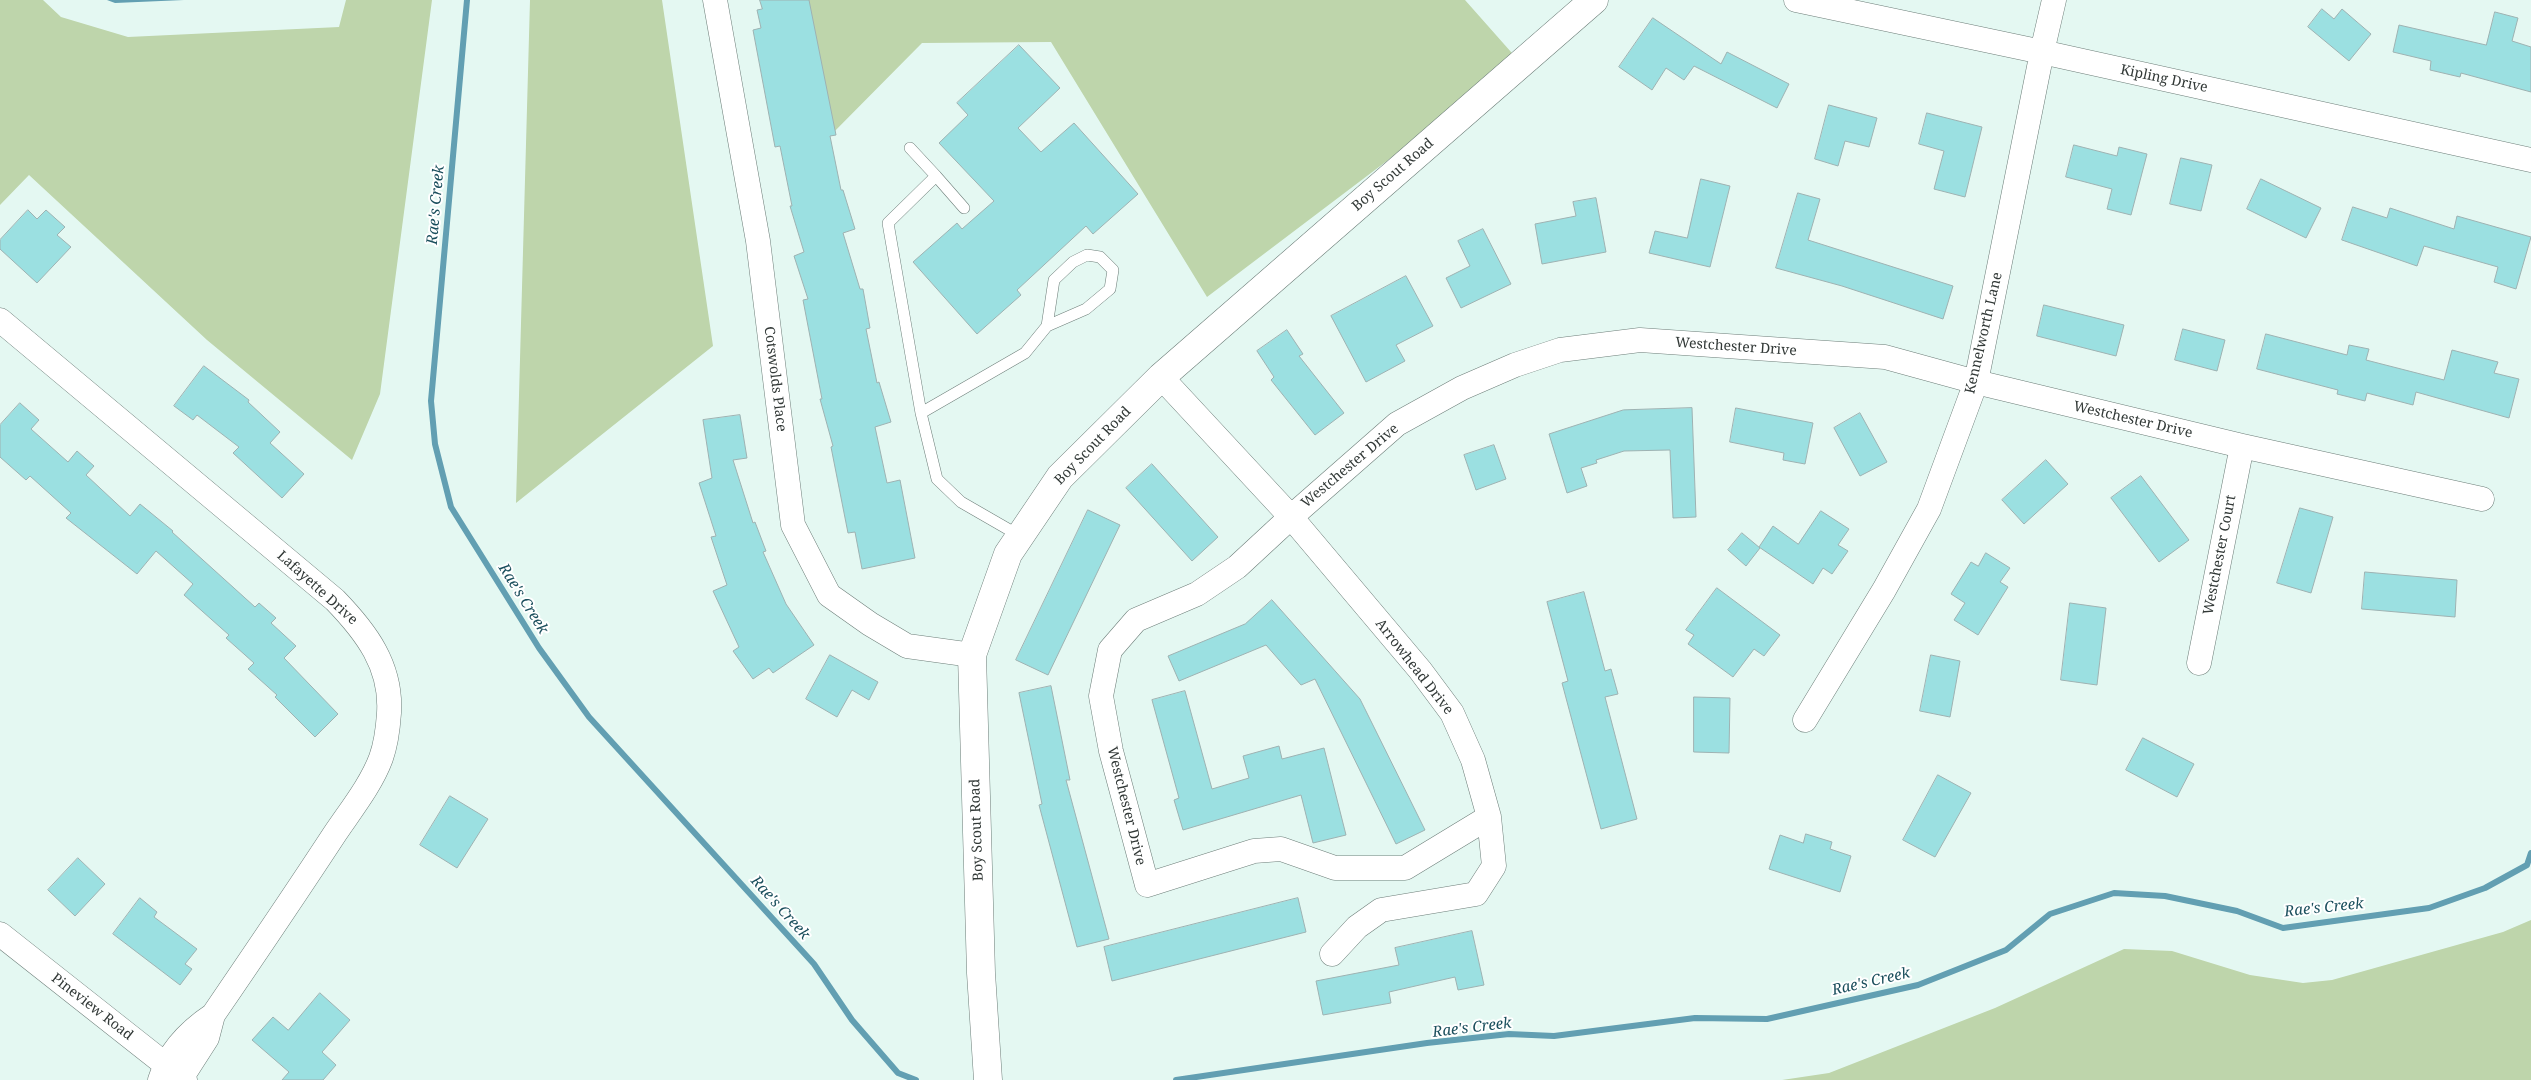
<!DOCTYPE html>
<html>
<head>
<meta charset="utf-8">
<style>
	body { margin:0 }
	canvas { display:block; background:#e4f8f2 }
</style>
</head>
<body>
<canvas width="2531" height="1080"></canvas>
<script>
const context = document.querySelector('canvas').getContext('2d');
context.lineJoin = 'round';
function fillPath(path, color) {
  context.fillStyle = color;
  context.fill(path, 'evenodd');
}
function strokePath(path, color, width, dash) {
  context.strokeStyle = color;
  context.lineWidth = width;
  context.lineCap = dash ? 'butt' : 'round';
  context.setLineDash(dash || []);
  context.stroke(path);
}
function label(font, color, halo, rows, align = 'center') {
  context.font = font + ' "Noto Serif",serif';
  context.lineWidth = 4;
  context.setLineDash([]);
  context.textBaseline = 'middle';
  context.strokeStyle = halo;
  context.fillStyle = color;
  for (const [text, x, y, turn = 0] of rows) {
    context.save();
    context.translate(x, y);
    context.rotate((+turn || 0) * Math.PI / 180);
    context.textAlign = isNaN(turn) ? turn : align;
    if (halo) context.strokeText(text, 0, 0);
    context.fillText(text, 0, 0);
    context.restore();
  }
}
fillPath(new Path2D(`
	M0,0H43L61,17L128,37L339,27L346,0H432L380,394L352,460L207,340L29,175L0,205Z
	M530,0H662L713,346L516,503Z
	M797,0H1465L1519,61L1207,297L1051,42L922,43L825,141Z
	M2531,920V1080H1782L1829,1073L1995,1008L2124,949L2172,951L2250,975L2303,983L2332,980L2503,932Z`), '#bed5ab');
fillPath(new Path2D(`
	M107,0H184L115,3Z`), '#629fb2');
strokePath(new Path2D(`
	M467,0L431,401L435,444L451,507L539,648L589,717L814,964L852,1020L898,1073L916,1080
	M1176,1080L1427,1043L1509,1034L1554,1036L1695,1018L1767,1019L1918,985L2006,950L2050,914L2114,893L2165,896L2237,911L2283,928L2429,908L2485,888L2527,865L2531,853`), '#629fb2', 6);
const building = new Path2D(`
	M760,0H809L836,135L830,136L841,190H843L855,229L843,233L860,289H863L870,328L866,329L877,383L879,382L891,422L875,427L887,483L900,480L915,558L862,569L855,532L848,533L831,447L833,446L820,399H822L803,300L808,299L794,256L804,252L790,206H792L780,146L775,147L753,30L761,28L757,10L762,9Z
	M2322,9L2334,19L2342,9L2371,34L2349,61L2308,27Z
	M2495,12L2518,18L2512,41L2531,47V92L2461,73L2460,77L2430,70L2431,61L2393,52L2399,25L2486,45Z
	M1653,18L1721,64L1727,52L1789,84L1777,108L1694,66L1684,80L1666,68L1652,90L1619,67Z
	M1019,45L1060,88L1018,128L1041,152L1074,123L1138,194L1093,234L1086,226L1017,290L1021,295L977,334L913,262L957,223L962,229L994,201L939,143L968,115L957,103Z
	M1829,105L1877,118L1869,147L1845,141L1838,166L1815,159Z
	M1927,113L1982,127L1965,197L1934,189L1944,151L1919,144Z
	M2074,145L2117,156L2119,147L2147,154L2131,215L2107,209L2112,189L2066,177Z
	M2181,158L2212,165L2201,211L2170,204Z
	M1701,179L1730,186L1710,267L1649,253L1655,231L1687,238Z
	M2261,179L2321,208L2306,238L2247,209Z
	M1798,193L1820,199L1808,240L1953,286L1943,319L1842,286L1776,268Z
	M1596,198L1606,252L1542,264L1535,224L1576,216L1573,202Z
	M2353,207L2387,218L2390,208L2454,229L2457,216L2531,237L2516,289L2494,282L2498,267L2424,246L2417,266L2342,240Z
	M28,210L37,219L46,210L65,227L57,235L71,247L37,283L0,249V240Z
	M1483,229L1511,284L1461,308L1446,278L1470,266L1458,241Z
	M1406,276L1433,326L1396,345L1405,361L1366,382L1331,316Z
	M2044,305L2124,325L2116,356L2037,336Z
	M2183,329L2225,340L2217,371L2175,360Z
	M1287,330L1303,354L1299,356L1344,413L1315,435L1271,380L1274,377L1257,351Z
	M2266,334L2347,355L2349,345L2369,349L2366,360L2444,380L2452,350L2498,362L2494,373L2519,379L2509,418L2416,392L2413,405L2367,393L2365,401L2337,394L2338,390L2257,369Z
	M204,366L249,400L248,402L280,432L270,443L304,474L282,498L233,453L239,447L197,415L193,420L174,406Z
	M20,403L39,420L31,429L68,462L77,451L94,466L86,475L130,516L140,504L173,531L172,532L255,607L259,603L276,618L271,623L296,646L284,658L338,714L315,737L275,697L277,695L248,669L254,663L226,638L229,635L184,595L193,584L156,551L137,574L66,518L71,513L30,476L26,480L0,457V425Z
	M1692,408L1696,517L1673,518L1670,450L1624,451L1596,460L1597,463L1581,468L1587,486L1567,493L1549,434L1623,410Z
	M1736,408L1813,423L1805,464L1783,460L1784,453L1730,442Z
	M1860,413L1887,462L1860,476L1834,428Z
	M740,415L747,458L733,460L753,523L755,522L766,551L763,552L786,604L814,645L773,673L769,668L753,679L733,651L739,647L713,591L727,585L711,537L716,536L699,483L712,478L703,420Z
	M1494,445L1506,479L1476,490L1464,455Z
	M2046,460L2068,484L2024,524L2002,500Z
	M1152,464L1218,537L1192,561L1126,488Z
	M2141,476L2189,540L2159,562L2111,498Z
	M2300,508L2333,517L2311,593L2277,583Z
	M1088,510L1120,525L1048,675L1016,660Z
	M1821,511L1849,529L1838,545L1848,551L1832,574L1823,568L1813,584L1759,547L1773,526L1798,544Z
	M1742,533L1760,548L1746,566L1728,550Z
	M1986,553L2010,568L2000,582L2008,587L1978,635L1954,620L1965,603L1951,594L1971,562L1978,566Z
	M2365,572L2457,580L2455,617L2362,609Z
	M1717,588L1780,635L1764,656L1754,649L1733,677L1688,644L1694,635L1686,630Z
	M1584,592L1605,671L1611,669L1618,694L1605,697L1637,819L1601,829L1562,683L1568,681L1547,602Z
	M1272,600L1360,699L1425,830L1396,844L1315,679L1301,685L1266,645L1179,681L1168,656L1245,624Z
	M2070,603L2106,608L2097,685L2061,680Z
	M830,655L878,682L869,700L852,690L837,717L806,699Z
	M1931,655L1960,661L1950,717L1920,711Z
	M1051,686L1070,780H1066L1109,939L1077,947L1039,805L1042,804L1019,693Z
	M1185,691L1212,789L1249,778L1243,756L1279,746L1282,759L1324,748L1346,835L1313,843L1301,795L1183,830L1174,800L1179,798L1152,700Z
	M1694,697L1730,698L1729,753L1694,752Z
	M2143,738L2194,764L2177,797L2126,770Z
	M1938,775L1971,793L1935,857L1903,840Z
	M450,796L488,819L457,868L420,845Z
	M1806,834L1832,842L1830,849L1851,856L1840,892L1769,869L1780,835L1803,843Z
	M78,858L105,884L75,916L48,890Z
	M140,898L157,912L154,917L197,949L185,964L192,969L180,985L113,934Z
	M1298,898L1306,932L1112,981L1104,947Z
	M1472,931L1484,985L1458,990L1455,977L1389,992L1391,1003L1323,1015L1316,981L1399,965L1395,948Z
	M320,993L350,1020L322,1052L336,1065L323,1080H282L289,1072L252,1040L273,1017L288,1030Z`);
fillPath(building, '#9be0e1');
strokePath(building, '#9eb2b2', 1);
const service = new Path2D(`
	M910,148L936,176
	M921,413L888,223L936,176L964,208
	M1020,536L961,502L937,479L921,413L1025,353L1047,326L1054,280L1073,262L1087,255L1100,257L1113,270L1110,289L1086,309L1047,326`);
const minor = new Path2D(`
	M715,0L758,241L793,525L829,595L870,624L907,646L972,655
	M1796,0L2042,52L2531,160
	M0,320L335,600C366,632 392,666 389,713C388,728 386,744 381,758C371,785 350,811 334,835C294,896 254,955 213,1015L207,1038L182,1077L177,1080
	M1161,377L1291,517L1420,670L1452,713L1473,760L1489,817L1494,866L1476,894L1381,910L1357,927L1332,954
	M2199,663L2242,446
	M1805,720L1884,590L1929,509L1976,382L2042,52L2054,0
	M1489,817L1405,868H1335L1281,849L1254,851L1147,885L1111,751L1101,696L1110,650L1136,620L1197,594L1237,567L1291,517L1397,424L1462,388L1515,365L1560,350L1640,340L1885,357L1976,382L2242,446L2482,499
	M0,934L185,1080
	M160,1080C169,1051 189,1031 213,1015`);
const tertiary = new Path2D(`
	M988,1080L981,973L972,655L1008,554L1060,477L1161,377L1594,0`);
strokePath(service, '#6d7e79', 12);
strokePath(minor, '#6d7e79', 25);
strokePath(tertiary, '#6d7e79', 29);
strokePath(service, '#fff', 11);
strokePath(minor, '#fff', 24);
strokePath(tertiary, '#fff', 28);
label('14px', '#323937', '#fff', [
	["Kipling Drive",2164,79,12],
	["Boy Scout Road",1393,175,-41],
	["Kennelworth Lane",1984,333,-77],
	["Westchester Drive",1736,347,4],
	["Cotswolds Place",775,379,83],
	["Westchester Drive",2133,420,13],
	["Boy Scout Road",1093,446,-46],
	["Westchester Drive",1350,466,-40],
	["Westchester Court",2220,555,-79],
	["Lafayette Drive",317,588,42],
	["Arrowhead Drive",1414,667,52],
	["Westchester Drive",1126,806,76],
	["Boy Scout Road",977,830,-92],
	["Pineview Road",92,1007,38]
]);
label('italic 15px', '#1a4e5c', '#fff', [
	["Rae's Creek",436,205,-85],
	["Rae's Creek",523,599,58],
	["Rae's Creek",780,908,48],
	["Rae's Creek",2324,908,-6],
	["Rae's Creek",1871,982,-13],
	["Rae's Creek",1472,1028,-7]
]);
</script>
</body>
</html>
